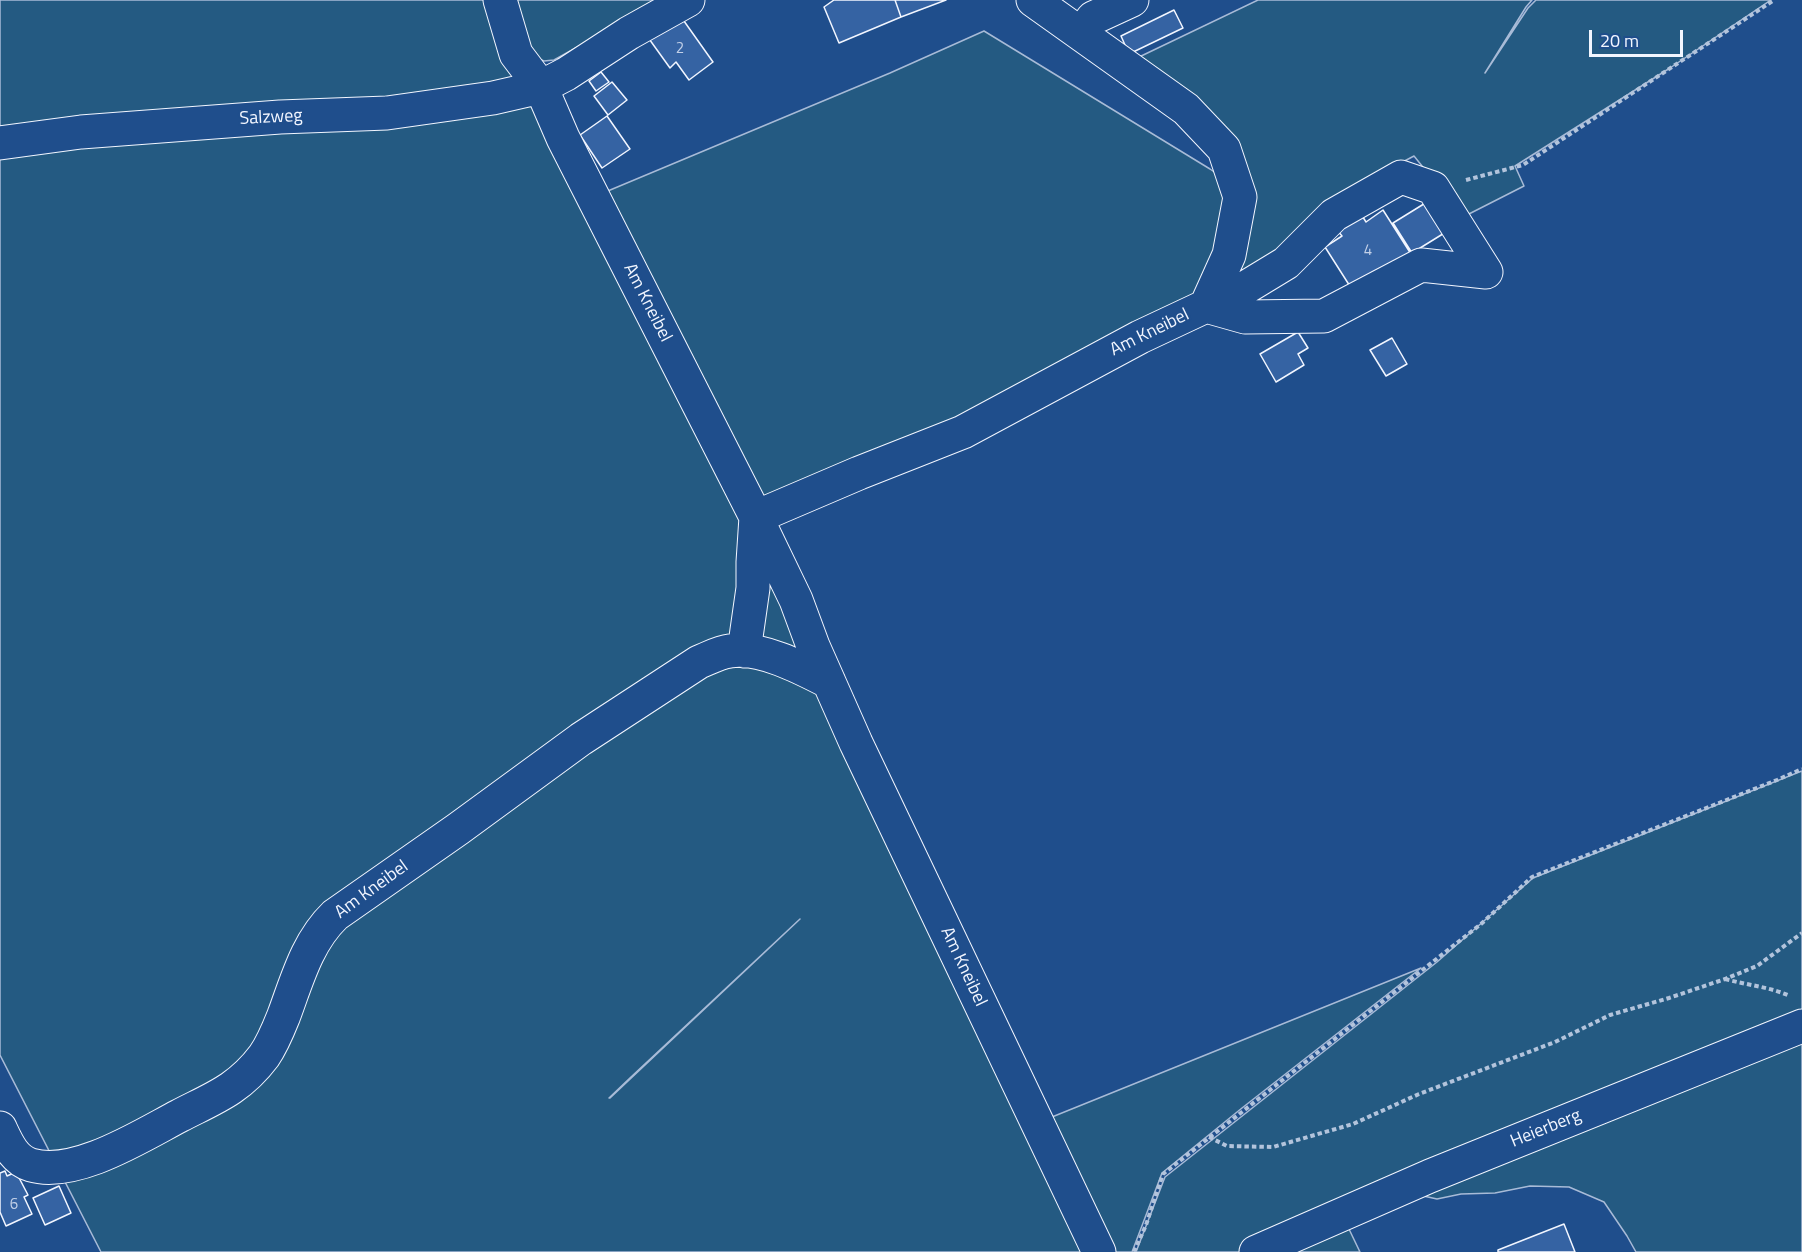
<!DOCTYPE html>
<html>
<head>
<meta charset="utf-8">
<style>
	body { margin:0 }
	#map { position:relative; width:1802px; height:1252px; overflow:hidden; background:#1f4e8c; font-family:"Titillium Web",sans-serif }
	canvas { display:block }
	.scale { position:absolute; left:1589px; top:30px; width:94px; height:27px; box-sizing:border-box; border:3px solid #f2f6ff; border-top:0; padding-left:8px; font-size:18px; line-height:21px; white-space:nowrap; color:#f2f6ff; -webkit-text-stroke:4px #1f4e8c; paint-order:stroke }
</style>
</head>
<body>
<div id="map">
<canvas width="1802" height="1252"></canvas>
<div class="scale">20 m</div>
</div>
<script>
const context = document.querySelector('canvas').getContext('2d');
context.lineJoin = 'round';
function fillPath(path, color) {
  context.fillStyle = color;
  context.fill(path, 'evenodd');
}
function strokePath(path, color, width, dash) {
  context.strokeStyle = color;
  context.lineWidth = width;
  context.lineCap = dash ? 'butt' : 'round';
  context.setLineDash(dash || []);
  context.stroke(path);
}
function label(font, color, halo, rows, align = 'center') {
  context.font = font + ' "Titillium Web",sans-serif';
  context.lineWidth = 4.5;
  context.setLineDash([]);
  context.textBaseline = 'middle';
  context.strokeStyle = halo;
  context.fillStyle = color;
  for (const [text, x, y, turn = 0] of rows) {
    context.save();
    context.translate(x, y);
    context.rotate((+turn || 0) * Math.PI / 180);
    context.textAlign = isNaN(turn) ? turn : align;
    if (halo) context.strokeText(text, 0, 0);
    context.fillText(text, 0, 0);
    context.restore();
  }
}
const green = new Path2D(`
	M0,0H487L750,531L734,656L815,680L1108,1252H101L0,1055ZM800,919L610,1098H609L631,1077Z
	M510,0H662L554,60L544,61L532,56Z
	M1258,0H1532L1526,7L1485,73L1528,8L1536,0H1771L1670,68L1515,166L1524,186L1463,217L1414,156L1395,166L1280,254L1225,286L1249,187L1137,58Z
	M984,31L1210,169L1227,181L1235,197L1201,299L958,427L757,502L603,193L890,73Z
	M761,560L821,670L753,642Z
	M1802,771V1025L1283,1252H1136L1165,1177L1437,962L1533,878Z
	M1421,968L1242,1108L1162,1173L1132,1252H1114L1047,1119Z
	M1802,1028V1252H1636L1627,1236L1604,1202L1569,1187L1530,1186L1495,1193L1461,1194L1437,1199L1419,1195Z
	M1348,1227L1360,1252H1292Z`);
fillPath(green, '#245a82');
strokePath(green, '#a8bbd7', 1.5);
const building = new Path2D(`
	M834,0H895L901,17L839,43L824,7Z
	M895,0H946L901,17Z
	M1174,10L1183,28L1129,54L1121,36Z
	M679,14L713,62L689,80L676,62L670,68L647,36Z
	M601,72L609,82L596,91L589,81Z
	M612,82L627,100L608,115L594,96Z
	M607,116L630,149L602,168L580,135Z
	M1427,202L1446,232L1412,253L1393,223Z
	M1383,210L1411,254L1353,291L1325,247L1342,236L1337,230L1361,214L1366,222Z
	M1298,332L1308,348L1298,354L1304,365L1276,382L1260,354Z
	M1392,338L1407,364L1386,376L1370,350Z
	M5,1171L7,1176L16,1172L28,1195L24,1197L32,1214L6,1226L0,1212V1173Z
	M59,1186L71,1213L45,1225L33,1198Z
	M1564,1224L1575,1252H1498V1250Z`);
fillPath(building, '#3563a3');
strokePath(building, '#f2f6ff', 1.5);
const minor = new Path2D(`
	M500,0L516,54L541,87L563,138L756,517L796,600L813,646L856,743L1099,1252
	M1081,34L1093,18L1132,0
	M0,143L81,132L280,117L387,113L493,98L541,87L566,74L629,33L688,0
	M1401,177L1433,188L1486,272L1421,265L1324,316L1245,317L1206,306L1235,294L1286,263L1334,215Z
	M744,651L753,588V562L756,517L859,473L963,432L1140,337L1206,306L1229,255L1240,197L1224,149L1186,109L1033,0
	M0,1128C7,1143 14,1160 31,1165C75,1178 141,1136 179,1116C196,1107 215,1099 231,1088C244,1079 255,1068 264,1056C273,1043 278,1030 284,1015C297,980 307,942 335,915L458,829L581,739L699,662C709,658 720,652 730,651C760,646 802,668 829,682
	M1256,1252L1430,1176L1802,1026`);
strokePath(minor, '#f2f6ff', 35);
strokePath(new Path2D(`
	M1466,180L1523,165L1774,0
	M1725,979C1747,985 1770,987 1790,996
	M1209,1137L1227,1146L1273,1147L1353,1124L1419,1094L1555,1042L1610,1015L1669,998L1725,979L1757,966L1802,933
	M1134,1252L1146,1225L1163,1174L1481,924L1532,877L1777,780L1802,769`), '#b3c4dc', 4, [4.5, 3]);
strokePath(minor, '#1f4e8c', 33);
label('15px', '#c3d1e8', null, [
	["2",680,49],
	["4",1368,251],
	["6",14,1205]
]);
label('18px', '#f2f6ff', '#1f4e8c', [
	["Salzweg",271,118,-3],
	["Am Kneibel",647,303,63],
	["Am Kneibel",1150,333,-26],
	["Am Kneibel",372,890,-36],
	["Am Kneibel",963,967,65],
	["Heierberg",1546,1129,-22]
]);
</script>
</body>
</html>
